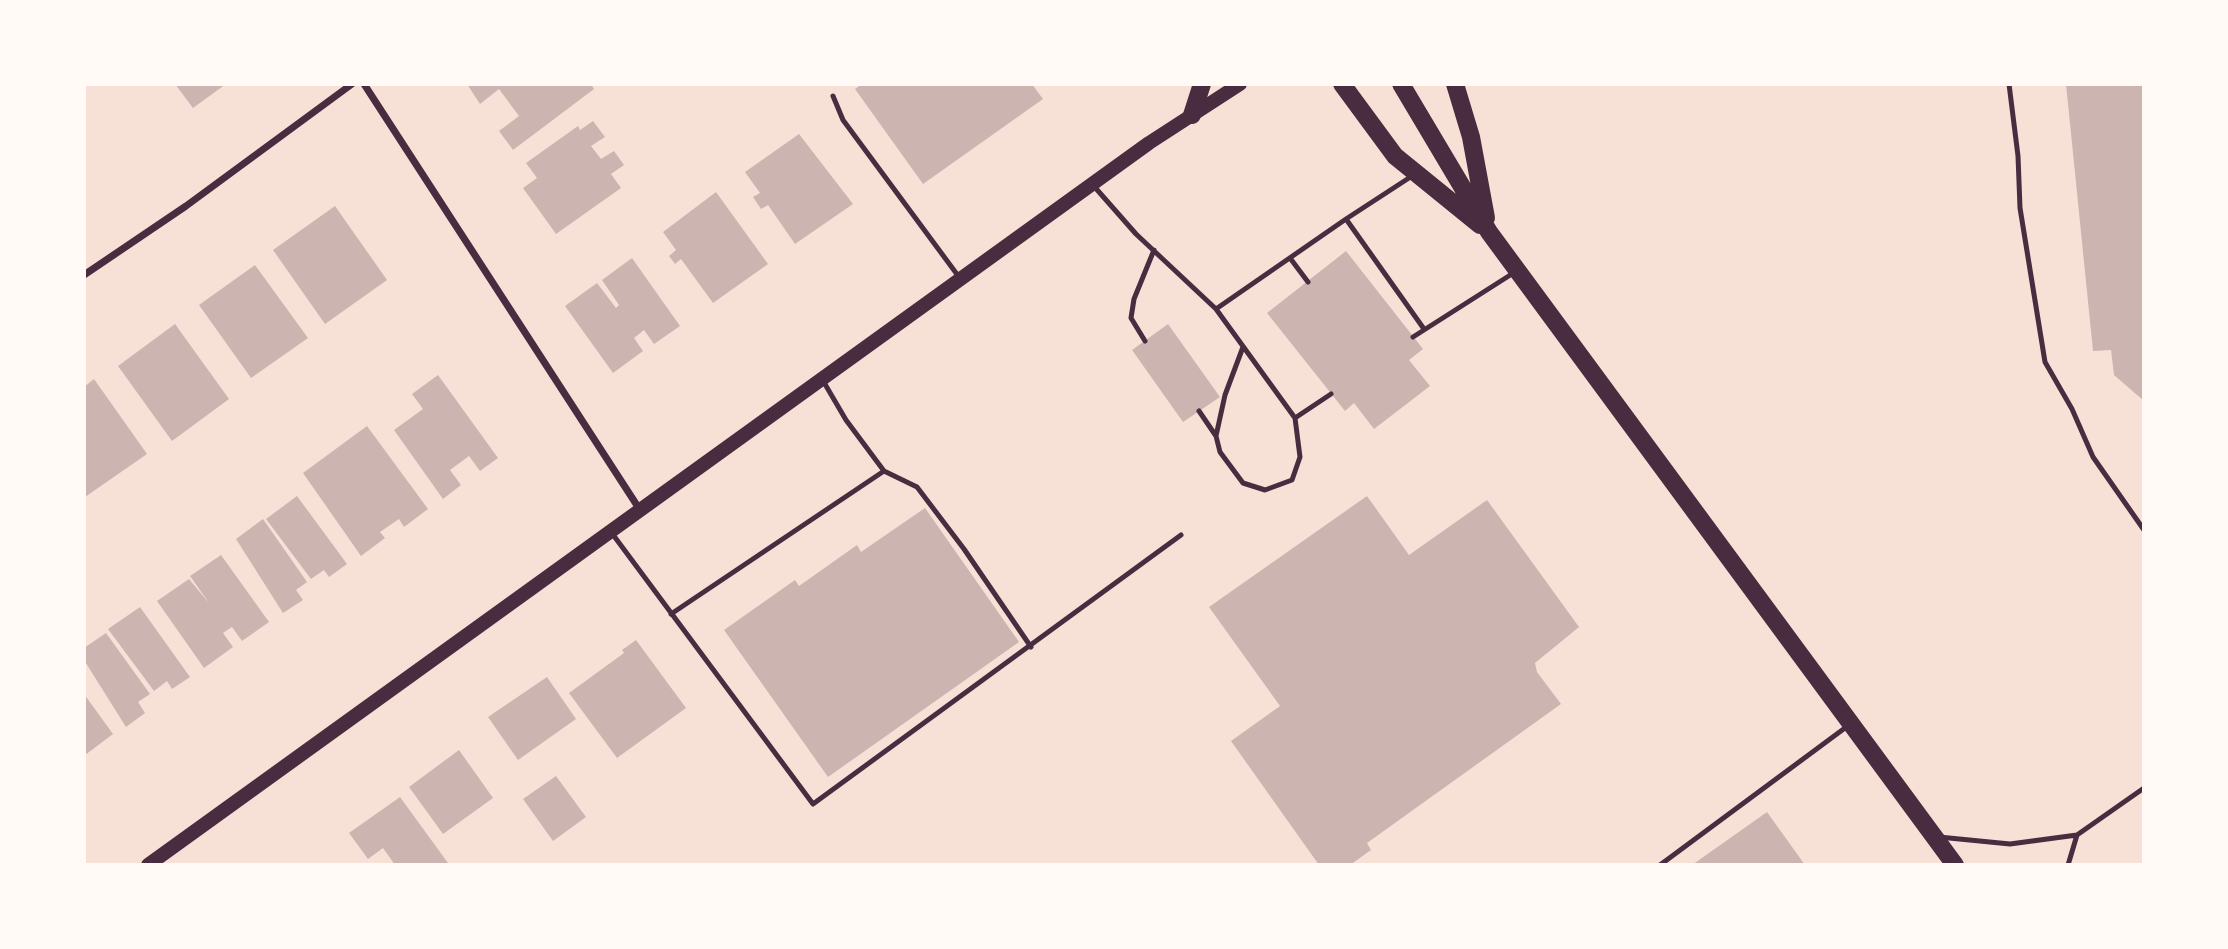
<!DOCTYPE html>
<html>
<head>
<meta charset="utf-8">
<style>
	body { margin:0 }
	#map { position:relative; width:2228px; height:949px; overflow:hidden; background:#f7e1d7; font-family:Lora,serif }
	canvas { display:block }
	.frame { position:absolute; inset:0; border:86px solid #fffaf5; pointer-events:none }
</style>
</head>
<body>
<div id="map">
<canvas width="2228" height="949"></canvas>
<div class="frame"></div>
</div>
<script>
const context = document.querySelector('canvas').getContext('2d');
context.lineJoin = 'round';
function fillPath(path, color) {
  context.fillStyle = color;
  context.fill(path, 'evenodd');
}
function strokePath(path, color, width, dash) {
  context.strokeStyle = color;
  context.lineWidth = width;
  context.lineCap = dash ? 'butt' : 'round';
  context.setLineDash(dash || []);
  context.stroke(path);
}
fillPath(new Path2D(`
	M175,84H226L193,108Z
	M467,84H591L594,89L513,150L499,131L519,116L499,89L480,104Z
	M862,84H1032L1043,99L923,184L855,89Z
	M2066,84H2144V401L2114,375L2111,350L2093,351Z
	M593,121L605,137L591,146L601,159L614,151L624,165L611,174L621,188L556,234L523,188L537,178L526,163L578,126L580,130Z
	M799,134L853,204L795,244L768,205L761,209L753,197L760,193L745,172Z
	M716,192L768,264L713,303L681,259L675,264L669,256L676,250L663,232Z
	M335,206L387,280L325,324L273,250Z
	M1346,251L1423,349L1409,360L1430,386L1374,429L1354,403L1345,411L1267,313Z
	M632,258L680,326L654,344L644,330L634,338L643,351L613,373L565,306L597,283L616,308L619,305L602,280Z
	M255,265L308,338L251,378L199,305Z
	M175,324L229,399L172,441L118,366Z
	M1168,324L1220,397L1183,422L1132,350Z
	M438,375L498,458L480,471L469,456L450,470L461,485L443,499L394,430L423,409L412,394Z
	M94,379L147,454L85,497L84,387Z
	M367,426L428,509L404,527L399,519L380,532L385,538L361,556L303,473Z
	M297,496L347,564L329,577L324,570L311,579L266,519Z
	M1367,496L1409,555L1487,500L1579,627L1535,663L1537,672L1561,704L1367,843L1371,850L1350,865H1319L1231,741L1280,706L1209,607Z
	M925,508L1019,642L828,777L724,630L795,580L799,586L857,545L861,552Z
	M263,519L307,582L296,590L303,600L283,613L236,539Z
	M221,555L269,622L242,641L232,627L223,633L233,647L204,668L157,601L189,579L209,603L190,576Z
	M140,607L190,677L172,689L167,681L154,691L108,629Z
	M106,633L150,694L138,702L145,713L126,727L84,660V648Z
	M636,640L686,708L617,758L569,693L624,653L622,650Z
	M547,677L576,719L518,760L488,717Z
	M84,694L113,734L85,755L84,753Z
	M459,750L493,798L443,834L409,787Z
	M556,776L586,817L553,841L523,799Z
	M400,797L448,863L445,865H395L383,848L368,859L349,833Z
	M1767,812L1805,865H1692Z`), '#ccb4b1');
strokePath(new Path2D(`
	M2009,84L2018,156L2020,208L2045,362L2072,409L2093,457L2144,530
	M833,96L843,120L959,277
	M1412,176L1346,219L1424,329
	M1092,184L1136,234L1216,309L1295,418L1331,394
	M1290,258L1308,282
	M1216,309L1346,219
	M1413,337L1515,272
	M1145,341L1131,318L1134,299L1154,250
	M1199,411L1216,436L1220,452L1243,483L1265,490L1292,480L1300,457L1295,418
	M1216,436L1225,395L1243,347
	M884,471L917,487L964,549L1031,647
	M611,532L813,804L1181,535
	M671,614L884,471L846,420L822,379
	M1939,837L2010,844L2077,835L2144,788
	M1660,865L1849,725
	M2068,865L2077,835`), '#4a2c40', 5);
strokePath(new Path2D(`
	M364,84L640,510
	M84,275L186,206L352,84`), '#4a2c40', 7);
strokePath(new Path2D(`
	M148,865L1149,143L1240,84`), '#4a2c40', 14);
strokePath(new Path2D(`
	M1342,84L1395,156L1480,225
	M1401,84L1489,232L1955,865
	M1455,84L1471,137L1486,218
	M1192,115L1202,84`), '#4a2c40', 18);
</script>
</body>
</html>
